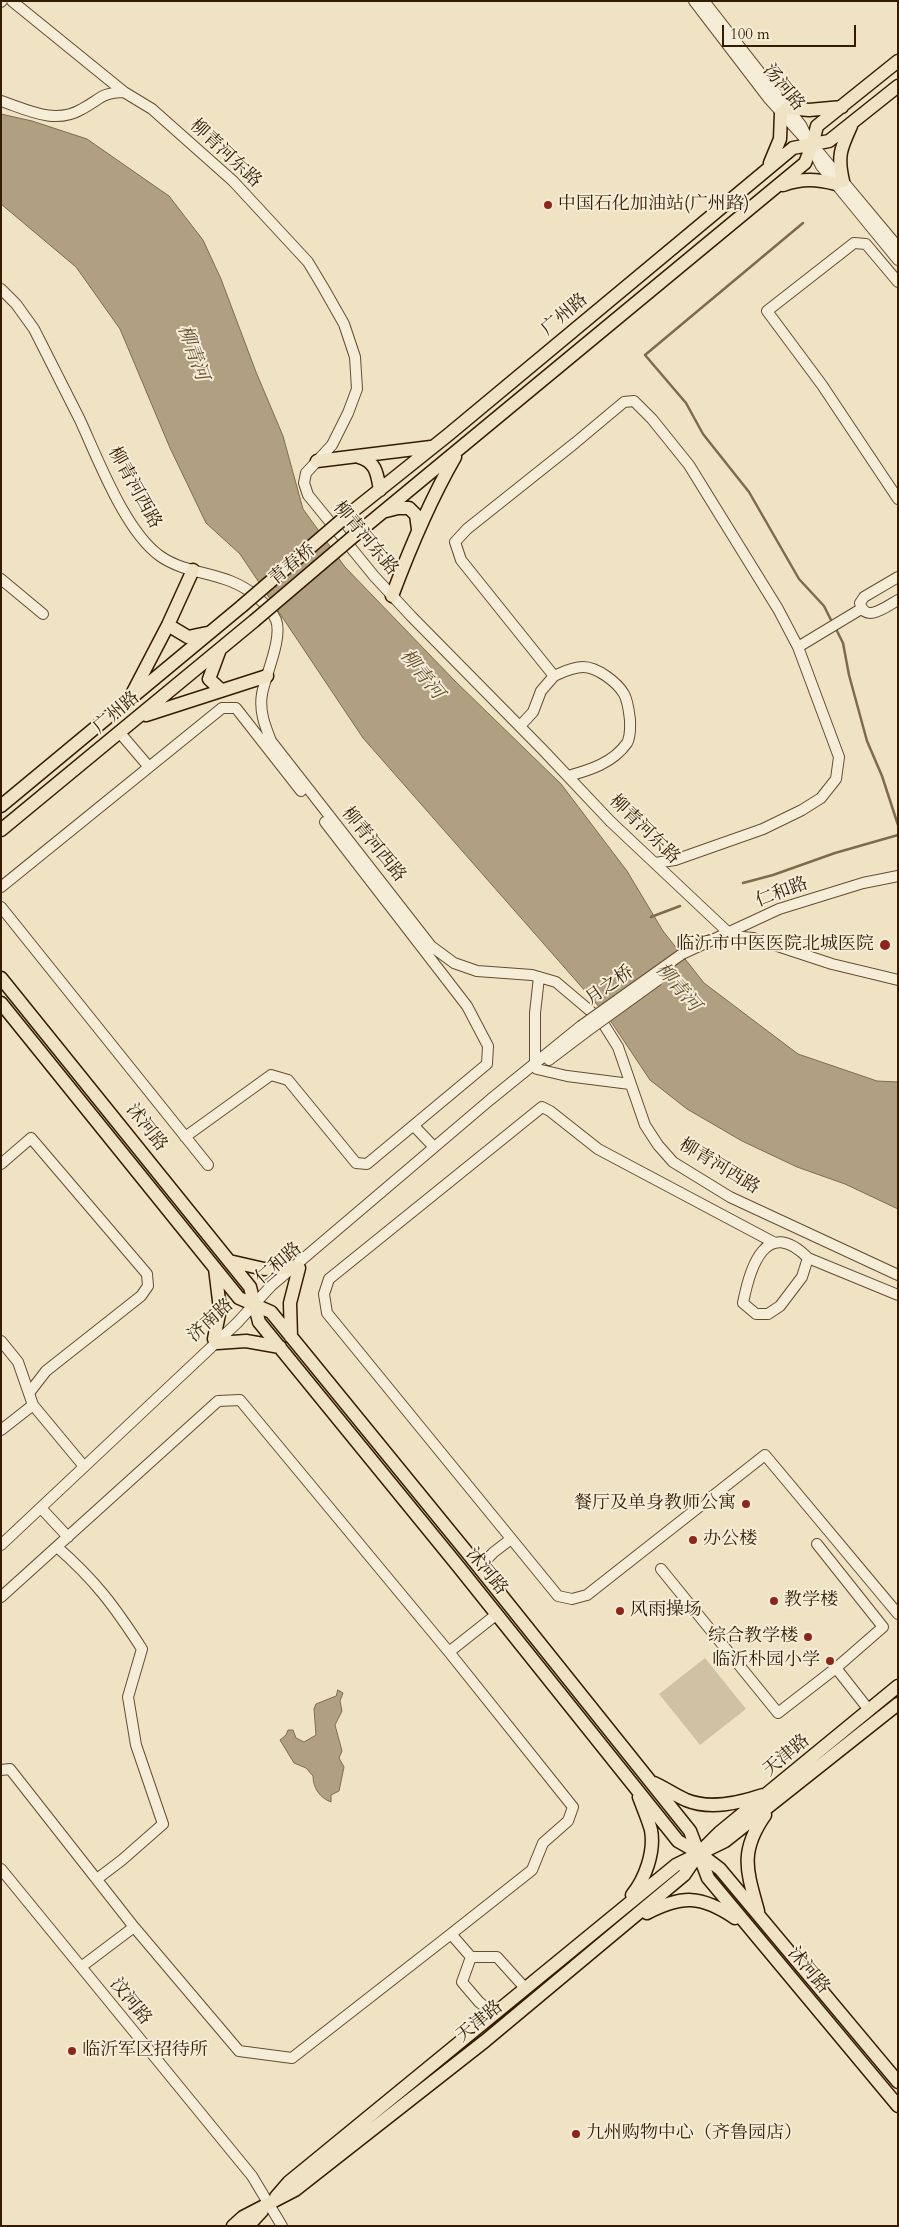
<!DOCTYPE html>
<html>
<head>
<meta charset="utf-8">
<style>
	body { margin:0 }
	#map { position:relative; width:899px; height:2227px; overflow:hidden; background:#f0e3c3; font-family:Cardo,serif }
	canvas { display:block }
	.frame { position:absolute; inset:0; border:2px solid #341c00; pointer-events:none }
	.scale { position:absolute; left:722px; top:25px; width:134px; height:22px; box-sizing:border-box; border:2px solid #341c00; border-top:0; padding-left:6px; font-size:15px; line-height:18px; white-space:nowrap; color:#341c00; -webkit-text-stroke:4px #f5edd8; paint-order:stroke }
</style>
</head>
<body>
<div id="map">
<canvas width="899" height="2227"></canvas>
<div class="frame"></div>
<div class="scale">100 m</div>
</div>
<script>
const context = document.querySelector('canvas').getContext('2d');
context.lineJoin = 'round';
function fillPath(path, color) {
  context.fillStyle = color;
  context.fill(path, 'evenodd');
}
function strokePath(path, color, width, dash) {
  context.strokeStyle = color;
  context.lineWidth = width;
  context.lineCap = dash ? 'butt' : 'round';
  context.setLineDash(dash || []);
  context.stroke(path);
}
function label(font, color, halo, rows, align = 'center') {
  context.font = font + ' Cardo,"Noto Serif SC",serif';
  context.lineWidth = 4;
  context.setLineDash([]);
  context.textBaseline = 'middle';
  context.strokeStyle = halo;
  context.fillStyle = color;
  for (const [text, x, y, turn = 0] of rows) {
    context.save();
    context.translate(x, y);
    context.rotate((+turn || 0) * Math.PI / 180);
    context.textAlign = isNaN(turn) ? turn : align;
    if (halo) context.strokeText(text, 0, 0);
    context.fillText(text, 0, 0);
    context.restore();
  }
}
fillPath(new Path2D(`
	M705,1658L746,1709L700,1745L659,1694Z`), '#d0c1a2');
const water = new Path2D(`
	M1,114L32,121L87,139L169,196L203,240L221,279L256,372L283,436L303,509L345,567L455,681L561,784L627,871L663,931L704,983L798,1054L877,1081L898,1082V1209L845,1184L797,1167L742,1141L687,1109L650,1080L608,1017L363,738L240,554L206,523L170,448L120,329L76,267L1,204Z
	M338,1690L343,1693L340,1701L342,1711L335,1725L342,1751L339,1758L344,1767L339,1791L331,1795V1802C320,1798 313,1788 313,1776L306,1768L294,1763L280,1740L286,1735L288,1730H293L296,1738L304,1742L316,1735L314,1709L316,1704L336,1696Z`);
fillPath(water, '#b09f81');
strokePath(water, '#7e6b4d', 1);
strokePath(new Path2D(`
	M803,223L645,355L686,403L703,434L749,492L799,579L824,606L833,624
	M836,629L843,643L849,675L867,741L882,776L898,825
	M743,883L773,875L835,853L898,835
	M651,917L680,906`), '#7e6b4d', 2.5);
const minor = new Path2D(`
	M12,1L124,92L152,109L233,181L308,262L323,287L344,324L355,357L357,389L348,413L332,445L306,473L304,483L308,495L374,576L411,616L543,750L610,821L732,936L753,938L832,964L898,980
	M694,1L769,99L805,139
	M704,1L801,125L821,166L898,260
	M1,2L2,1
	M1,101C28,110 55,125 82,109C101,99 100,93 124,92
	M817,150L898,247
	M898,282L866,244L854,243L767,311L822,385L898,499
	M1,289L16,304L34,329C49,359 65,390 80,420C98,459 125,531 160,556C190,577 226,570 257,597C264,603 272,611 276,620C283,638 265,676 262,694C259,711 265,726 271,741L431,946L454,963L477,971L532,975L556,982L601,1020L618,1047L645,1125L658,1145L673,1162L730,1197L898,1275
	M898,577L864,597L860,603C865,624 887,606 898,600
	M1,579L43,614
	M798,647L861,609
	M554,676C563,672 572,667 583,667C597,667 617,682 624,694C628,701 629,712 630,720C630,727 631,736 627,743C613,763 590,770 568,776
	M520,726L533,712L541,691L554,676L461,560L455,542L467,529L575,443L624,402L634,401L652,419L689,465L778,609L798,647L839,757L836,779L821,798L802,810L763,829L675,860L655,863
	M120,733L149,767
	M1,887L222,708H236L301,791
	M1,907L208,1165
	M682,954L779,909L863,883L898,876
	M549,1060L586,1032
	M535,1063V1013L539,977
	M537,1069L567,1076L630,1084
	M414,1126L434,1147
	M185,1137L271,1075L288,1080L356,1163L367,1164L487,1064L488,1046L467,1006L325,822
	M1,1164L31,1138L147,1274L148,1286L141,1296L46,1371L29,1393
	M773,1242L598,1149L550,1111L542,1107L329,1279L324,1294L327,1313L558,1596L572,1599L587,1595L765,1455L898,1614
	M808,1258L802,1277L780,1306L768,1314H756L743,1303C750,1267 766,1216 808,1258L898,1295
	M1,1341L18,1362L33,1405L82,1464
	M1,1430L33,1405
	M41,1508L68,1537
	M1,1545L237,1323L271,1286L491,1099L581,1026
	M57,1547C95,1580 115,1607 142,1649L128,1697L136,1745L163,1824L122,1860L97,1879
	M479,1567L494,1552L511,1539
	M661,1569L778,1713L836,1668L883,1627L817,1544
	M1,1597L218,1401L240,1400L449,1652L573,1807L568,1821L543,1843L532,1870L451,1934
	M449,1652L497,1614
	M836,1668L869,1710
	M1,1770L10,1769L134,1927
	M1,1869L252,2176L282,2226
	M471,1957H497L525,1988
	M81,1967L134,1927L239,2051L292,2058L451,1934L471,1957L462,1982L479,2002L493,2013`);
const major = new Path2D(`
	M787,108L809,110L842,107
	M770,163L780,139L781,113
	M843,181C837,156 841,148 851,126
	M783,185C802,178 817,179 836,184
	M359,457C376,462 377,473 380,490
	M317,461L431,447
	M386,511L398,508H409L416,515L418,529
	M343,519L448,435L793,148L829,141L898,86
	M355,535L805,163L812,146L817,126L898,61
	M392,596C410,548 429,502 455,457
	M168,625L188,637L207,633
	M219,652L209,679L221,690
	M131,696L168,625L193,570
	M146,715L267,676
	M1,806L242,606
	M1,830L254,621
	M1,978L250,1287L259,1322L458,1566L678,1841L699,1853L720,1869L898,2082
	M1,1003L239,1298L271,1312L470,1556L690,1831L708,1878L898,2106
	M229,1261L264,1269L293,1267
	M291,1337L290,1303L299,1268
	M214,1339L220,1309L215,1268
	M217,1343L246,1341L280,1347
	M654,1783C665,1788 675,1795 686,1800C710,1810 739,1803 763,1795
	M632,1895C645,1879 655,1852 651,1830C648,1819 643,1808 639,1797
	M758,1911C747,1871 739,1852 765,1815
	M647,1913C682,1895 701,1895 735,1918
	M276,2197L289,2182L676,1865L725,1841L898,1704
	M233,2226L243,2217L295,2190L485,2041L684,1875L699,1853L719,1833L898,1686
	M248,2226L262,2211`);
strokePath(minor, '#634e31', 12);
strokePath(major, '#341c00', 15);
strokePath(minor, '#f5edd8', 10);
strokePath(major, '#f0e3c3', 12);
const minorBridge = new Path2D(`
	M581,1026L682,954
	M586,1032L658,980`);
const majorBridge = new Path2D(`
	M242,606L343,519
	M254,621L355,535`);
strokePath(minorBridge, '#634e31', 12, []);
strokePath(majorBridge, '#341c00', 15, []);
strokePath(minorBridge, '#f5edd8', 10);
strokePath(majorBridge, '#f0e3c3', 12);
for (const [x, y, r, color] of [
	[548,205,5,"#8f2418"],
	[885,945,6,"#8f2418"],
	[746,1504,5,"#8f2418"],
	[693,1540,5,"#8f2418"],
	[774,1601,5,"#8f2418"],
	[620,1611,5,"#8f2418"],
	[808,1637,5,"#8f2418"],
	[830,1661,5,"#8f2418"],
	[72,2051,5,"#8f2418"],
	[576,2134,5,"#8f2418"]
]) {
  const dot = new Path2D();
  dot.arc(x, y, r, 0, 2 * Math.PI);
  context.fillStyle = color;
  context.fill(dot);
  strokePath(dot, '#f5edd8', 2);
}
label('18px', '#341c00', '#f5edd8', [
	["汤河路",783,88,51],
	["柳青河东路",225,154,43],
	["广州路",565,315,-40],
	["柳青河西路",134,488,61],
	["柳青河东路",365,539,50],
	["青春桥",293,565,-40],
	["广州路",117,713,-40],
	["柳青河东路",644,830,44],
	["柳青河西路",373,845,51],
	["仁和路",782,893,-21],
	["月之桥",610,986,-35],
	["沭河路",146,1128,52],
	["柳青河西路",719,1167,31],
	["仁和路",279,1264,-40],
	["济南路",211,1321,-42],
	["沭河路",486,1572,51],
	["天津路",787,1756,-40],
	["沭河路",808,1971,50],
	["汶河路",130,2002,51],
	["天津路",480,2022,-39]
]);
label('18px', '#341c00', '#f5edd8', [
	["中国石化加油站(广州路)",558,205],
	["临沂市中医医院北城医院",874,945,"right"],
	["餐厅及单身教师公寓",736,1504,"right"],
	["办公楼",703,1540],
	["教学楼",784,1601],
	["风雨操场",630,1611],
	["综合教学楼",798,1637,"right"],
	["临沂朴园小学",820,1661,"right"],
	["临沂军区招待所",82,2051],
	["九州购物中心（齐鲁园店）",586,2134]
], 'left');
label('italic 19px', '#665034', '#f5edd8', [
	["柳青河",192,353,70],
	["柳青河",421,675,51],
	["柳青河",677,988,49]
]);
</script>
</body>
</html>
